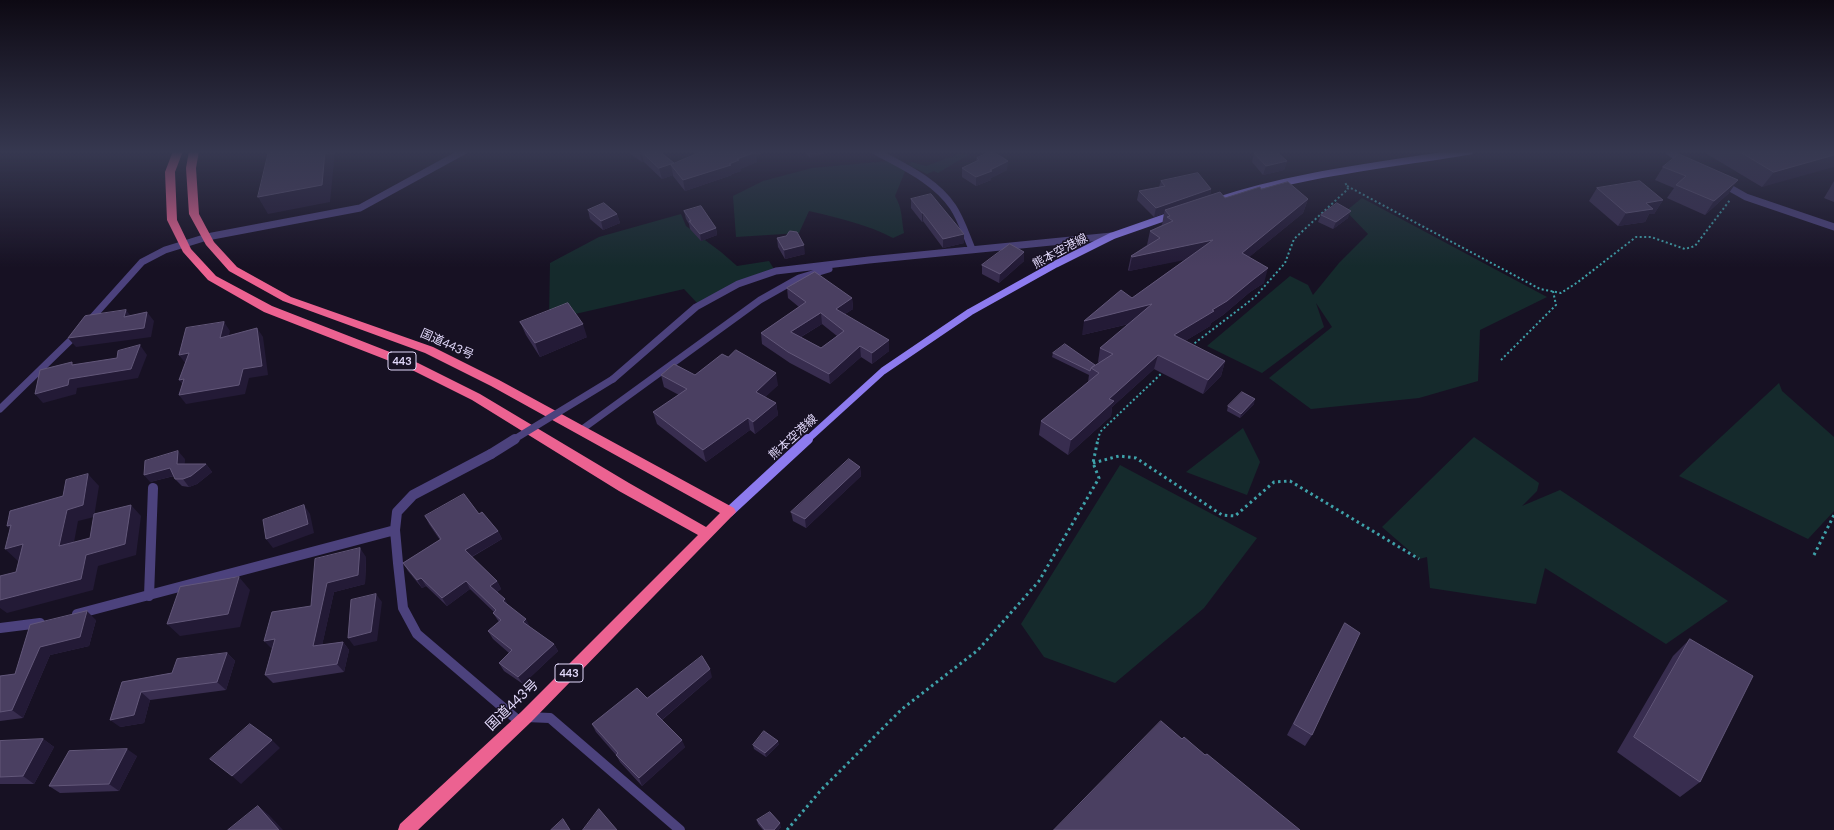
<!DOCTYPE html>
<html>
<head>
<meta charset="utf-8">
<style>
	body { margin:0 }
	canvas { display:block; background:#171123 }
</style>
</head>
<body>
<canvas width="1834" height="830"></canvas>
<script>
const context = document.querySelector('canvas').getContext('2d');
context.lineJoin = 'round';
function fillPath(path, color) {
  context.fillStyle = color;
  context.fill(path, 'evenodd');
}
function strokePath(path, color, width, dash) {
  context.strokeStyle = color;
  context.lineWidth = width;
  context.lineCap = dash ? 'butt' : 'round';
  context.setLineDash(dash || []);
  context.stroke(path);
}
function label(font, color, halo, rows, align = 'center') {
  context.font = font + ' Lato,"Noto Sans JP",sans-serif';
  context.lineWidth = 3;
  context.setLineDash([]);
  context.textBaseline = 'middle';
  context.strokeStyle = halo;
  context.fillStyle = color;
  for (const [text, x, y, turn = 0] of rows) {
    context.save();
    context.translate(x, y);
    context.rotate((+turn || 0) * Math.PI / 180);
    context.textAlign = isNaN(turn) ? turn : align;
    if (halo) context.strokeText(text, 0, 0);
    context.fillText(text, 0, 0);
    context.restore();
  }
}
fillPath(new Path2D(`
	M959,154L968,155L938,173L934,171L927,174L909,165L911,162L926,166Z
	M888,161L906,169L895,196C903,210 901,218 904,233L893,238C866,224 839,218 809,211L799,233L736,237L733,196L763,181L812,168Z
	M1362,198L1547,297L1480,330L1478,381L1419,398L1311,409L1269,378L1332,327L1316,303L1324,327L1262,373L1207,346L1290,276L1308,285L1313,295L1339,263L1368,234L1346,211Z
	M681,214L686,226L721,252L737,266L769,261L774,269L699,305L684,289L549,320L550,263L599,237Z
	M1779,383L1782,391L1834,437V511L1808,539L1679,476Z
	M1243,428L1260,462L1247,495L1186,472Z
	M1474,437L1539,483L1537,491L1522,506L1560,490L1728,601L1666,644L1545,568L1536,604L1430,588L1427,557L1419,559L1382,527Z
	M1120,465L1257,538L1204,608L1115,683L1044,657L1021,624Z`), '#152a2c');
strokePath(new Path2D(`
	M1347,186L1540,289L1561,293L1578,282L1636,237H1651L1685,249L1695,246L1730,200
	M1191,346L1255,297L1285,263L1294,239L1348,189L1345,182
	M1501,360L1556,305L1553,291
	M1098,440L1100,432L1164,371`), '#3ea1a9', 2, [2, 2.5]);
strokePath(new Path2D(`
	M1093,463L1119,456L1136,458L1222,515L1235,516L1274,482L1290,481L1419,559
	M1814,555L1834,515
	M787,830L822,789L902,709L978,650L1039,581L1099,478L1093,463L1098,439`), '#3ea1a9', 3, [2.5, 3.5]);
strokePath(new Path2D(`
	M207,237L360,208L464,151`), '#4c427d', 7);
strokePath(new Path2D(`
	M875,151C902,166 935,180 953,207C961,219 966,235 972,249
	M1668,151L1685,162
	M1723,184L1746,197L1834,227
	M89,321L142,262L165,250L207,237
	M613,379L696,307L738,284L776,271L869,260L1112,236
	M0,409L78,333
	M581,430L760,300L799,278L829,269`), '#4c427d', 7);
strokePath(new Path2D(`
	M491,454L413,495L397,512L395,530L398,563L403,608L417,634L520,722
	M149,596L153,488
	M77,614L395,530
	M0,628L40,623
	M526,717L550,718L680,830`), '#4c427d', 10);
strokePath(new Path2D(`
	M1216,201C1297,174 1385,165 1470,151
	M807,440L883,371L970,312L1056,264L1112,236L1172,215`), '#8d7bef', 7);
strokePath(new Path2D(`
	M729,512L808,439`), '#8d7bef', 10);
fillPath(new Path2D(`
	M173,151H183L175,172L177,220L191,249L216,276L272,306L418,363L480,394L629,483L706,527L720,513L491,386L425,353L283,301L229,271L206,245L189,214L186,168L189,151H199L196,168L199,214L214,242L237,267L291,297L433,347L499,380L734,508L736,512L531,722L418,830H398L400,824L521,712L698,535L619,491L472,400L410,369L264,312L208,280L183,252L167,220L165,172Z`), '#ec6291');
strokePath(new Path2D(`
	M513,440L613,379`), '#4c427d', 7);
strokePath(new Path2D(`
	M491,454L515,439`), '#4c427d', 10);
fillPath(new Path2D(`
	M626,151H661H660L674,164L696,154L692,151H760L761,154L756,156L757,162L740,169L741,171L732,174V175L685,191L673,176V175L662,179L644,162H642Z
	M803,151H827V152L810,158Z
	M1708,151H1834L1762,187L1707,154Z
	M1254,153L1287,161L1284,170L1263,175L1252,162Z
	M977,158L1007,170L991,178V180L976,186L962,177V168L976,161Z
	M1663,167L1729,193L1705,215L1667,198L1674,188L1655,180Z
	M1161,181L1211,189L1210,195L1225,198L1261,189L1308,199L1303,213L1249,257L1264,283L1250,292L1223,315L1211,323L1210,326L1185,341L1225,361L1221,376L1203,394L1154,369L1112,407L1111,416L1068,455L1039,435L1041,421L1088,382L1089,375L1052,357L1053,353L1095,365L1099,363L1098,362L1100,348L1129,324L1082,335L1132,298L1186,259L1129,271L1128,270L1131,256L1147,245L1150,231L1162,225L1164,213L1154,217L1137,200L1139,191L1159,187Z
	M1834,181V202L1824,198Z
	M1597,188L1663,200L1654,214H1649L1645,222L1618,226L1589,201Z
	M911,199L964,234V243L943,248L923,221L922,222L911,208Z
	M588,210L617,214L620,223L603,230L590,219Z
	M684,211L716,228L717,235L701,241L690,229L689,224L686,219Z
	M1321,215L1348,218L1333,229L1318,222Z
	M777,238L805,254L785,259L778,247Z
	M1024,252V261L999,283L982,274V265Z
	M787,288L852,298L853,309L845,314L889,351L872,364L861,357L830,384L790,363L762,344L761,333L799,307L788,298ZM822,324L837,336L821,348L801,337Z
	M520,322L587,337L540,357L526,335Z
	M661,375H695L778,385L765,397L776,403L778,415L755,434L750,430L706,462L657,424L653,412L679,395L664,387Z
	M1254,404L1240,418L1227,411L1228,406Z
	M185,459L184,464H206L212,472L197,484L189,487L182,486L175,479L174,476L150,482Z
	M860,467L861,476L806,528L793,521L791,512Z
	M479,514L498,531L502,539L472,557L497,581L501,589L497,592L509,606L530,627L554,644L558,651L523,684L504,671L499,663L509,653L493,639L488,631L499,622L493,613L494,612L470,589L447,606L426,586L422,588L408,571L403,563L440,540L429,524L425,516Z
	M366,557L365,584L334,592L322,645L343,642L349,650L344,672L273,683L265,675L272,649L311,606Z
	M96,620L89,646L50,655L23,718L0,721V676L15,674Z
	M1345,623L1312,735L1305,746L1287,735L1338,636Z
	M1690,639L1700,782L1680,797L1617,752L1673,656Z
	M227,653L235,661L226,690L150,700L144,723L120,727L122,682L172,673Z
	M712,677L662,720L685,747L642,786L620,762L616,755L596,732L592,724L647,698Z
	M43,739L54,747L34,784H0V741Z
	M779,744L766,757L754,749L753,745Z
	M137,756L119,791L60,793L49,786Z
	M757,820L781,827L778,830H763L758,824Z`), '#382d4f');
fillPath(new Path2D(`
	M325,151H335L330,202L268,214L258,197Z
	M641,151L644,162H642L639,152Z
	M751,151H760L761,154L756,156L757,162L740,169L741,171L732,174V175L685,191L683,180L729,164Z
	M810,151H827V152L810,158Z
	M1834,155V167L1762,187L1774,172Z
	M1008,161L1007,170L991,178V180L976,186V177Z
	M1287,161L1284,170L1263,175L1266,166Z
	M674,163L676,172L671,165L673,175L662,179L659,168Z
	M1738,180L1729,193L1705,215L1714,201Z
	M1211,189L1209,198L1165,210L1164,213L1154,217L1156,208Z
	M1308,199L1303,213L1237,267L1242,253Z
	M1663,200L1654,214H1649L1645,222L1618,226L1626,213L1646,203Z
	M1351,211L1348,218L1333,229L1336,222Z
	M922,213H923V221L922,222Z
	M617,214L620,223L603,230L601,221Z
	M716,228L717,235L701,241L700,234Z
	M964,234V243L943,248V239Z
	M1213,240L1210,255L1129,271L1132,257Z
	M804,245L805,254L785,259L784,250Z
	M1024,252V261L999,283L1000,274Z
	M1268,268L1264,283L1250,292L1223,315L1211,323L1210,326L1170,350L1174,335L1212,310L1255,278Z
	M852,298L853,309L836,319V309Z
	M1152,304L1149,319L1082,335L1084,321Z
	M126,310L133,319L124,317Z
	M147,312L154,321L151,337L76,347L68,338Z
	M821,313L822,324L792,342L791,332Z
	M224,322L230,331L226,348L220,338Z
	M583,324L587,337L540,357L535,343Z
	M257,328L263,337L268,375L249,378L245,394L186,404L179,395L243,369Z
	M889,340V351L872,364V353Z
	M140,345L147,355L138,378L77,388L76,394L43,403L35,394L69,379L131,369Z
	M860,346L861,357L830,384L829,374Z
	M189,353L186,364L179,355Z
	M1158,355L1154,369L1112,407L1111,416L1068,455L1071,440L1109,399Z
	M1225,361L1221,376L1203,394L1208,380Z
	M776,373L778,385L758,404L756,392Z
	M184,379L186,389L179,380Z
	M1255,399L1254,404L1240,418L1241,414Z
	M776,403L778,415L755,434L753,422Z
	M748,418L750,430L706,462L703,450Z
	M178,451L185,459L184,471L177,464Z
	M206,464L212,472L197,484L189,487L183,479Z
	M860,467L861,476L806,528L805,519Z
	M170,468L177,475L150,482L144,475Z
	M88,474L99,486L94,517L78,521L71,558L59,546L67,510Z
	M131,505L141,516L136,555L98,566L93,590L7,613L0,608V600L86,555Z
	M304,505L310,514L314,533L273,548L266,539Z
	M11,525L19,538L7,526Z
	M498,531L502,539L469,558L465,550Z
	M23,544L36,556L18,561L5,549Z
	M360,548L366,557L365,584L334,592L320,655L313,646L327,583Z
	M239,577L250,590L240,627L180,636L167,624Z
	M421,578L426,586L422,588L417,580Z
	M466,581L470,589L447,606L442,598Z
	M497,581L501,589L494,594L490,586Z
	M376,594L382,602L377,641L354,646L348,638Z
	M505,599L509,607L503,601Z
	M87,611L96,620L89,646L50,655L23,718L12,710L40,647Z
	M526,619L530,627L523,622Z
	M275,639L272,649L264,641Z
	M343,642L349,650L344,672L337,664Z
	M554,644L558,651L523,684L518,677Z
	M227,653L235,661L226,690L217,682Z
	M710,669L712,677L659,722L656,714Z
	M141,692L150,700L144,723L120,727L110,720Z
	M43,739L54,747L34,784L23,776Z
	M272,740L280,748L241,784L232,776Z
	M682,740L685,747L642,786L639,778Z
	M778,741L779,744L766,757L765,753Z
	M127,749L137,756L119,791L109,784Z
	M258,806L269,815L283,830H279Z
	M780,823L781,827L778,830H774Z`), '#231a36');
const building = new Path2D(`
	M269,151H325L322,185L258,197Z
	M641,151H659L674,163L659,168Z
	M703,151H755L756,152L737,159L739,160L729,164L731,165L683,180L671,165Z
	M992,151L1008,161L990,170L992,171L976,177L962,168L979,160L977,158Z
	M1261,151H1276L1287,161L1266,166L1254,153Z
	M1739,151H1834V155L1774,172Z
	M1679,154L1738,180L1714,201L1676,185L1686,176L1663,167Z
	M1198,173L1211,189L1156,208L1139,191L1165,186L1161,181Z
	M1640,181L1663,200L1646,203L1653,209L1626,213L1597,188Z
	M1288,182L1308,199L1242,253L1268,268L1255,278L1227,301L1212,310L1214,311L1174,335L1225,361L1208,380L1158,355L1109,399L1114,401L1071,440L1041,421L1099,373L1091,368L1113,354L1100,348L1152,304L1084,321L1121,290L1132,298L1213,240L1132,257L1131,256L1160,238L1150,231L1173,221L1167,217L1170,216L1165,210L1220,192L1225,198L1260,187L1261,189Z
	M931,194L964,234L943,239L923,213H922L911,199Z
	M604,203L617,214L601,221L588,210Z
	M1337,203L1351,211L1336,222L1321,215Z
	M701,206L716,228L700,234L689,221H691L684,211Z
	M790,231L797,232L804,245L784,250L777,238L786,236Z
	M1010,244L1024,252L1000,274L982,265Z
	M815,272L852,298L836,309L889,340L872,353L860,346L829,374L788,352L761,333L806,302L787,288ZM821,313L844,331L821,348L791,332Z
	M568,303L583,324L535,343L520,322Z
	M126,310L124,317L147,312L144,328L68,338L85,316Z
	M224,322L220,338L257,328L262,366L243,369L239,385L179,395L184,379L179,380L189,353L179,355L186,328Z
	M1065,344L1095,365L1091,368L1090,371L1053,353Z
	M140,345L131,369L69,379L68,385L35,394L40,370L72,362V365L117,358L118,351Z
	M736,350L776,373L756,392L776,403L753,422L748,418L703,450L653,412L687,389L661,375L674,364L695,375L722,354L728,357Z
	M1242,392L1255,399L1241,414L1228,406Z
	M178,451L177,464H206L191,476L183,479H175L170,468L144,475L145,461Z
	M849,459L860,467L805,519L791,512Z
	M88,474L83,505L67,510L59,546L90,538L94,514L131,505L125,544L86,555L81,579L0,600V576L16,572L23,544L5,549L11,525L7,526L10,511L63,496L66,480Z
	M464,494L479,514L482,512L498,531L465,550L497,581L490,586L505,599L503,601L526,619L523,622L554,644L518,677L499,663L512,650L488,631L501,620L493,613L496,610L466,581L442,598L421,578L417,580L403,563L441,539L425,516Z
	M304,505L308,524L266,539L263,520Z
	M360,548L358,575L327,583L313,646L343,642L337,664L265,675L275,639L264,641L272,612L311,606L315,559Z
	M239,577L228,614L167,624L180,587Z
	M376,594L371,632L348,638L351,600Z
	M87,611L80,637L40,647L12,710L0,712V676L15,674L30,625Z
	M1345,623L1360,633L1312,735L1294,724Z
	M1690,639L1753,676L1700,782L1634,737Z
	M227,653L217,682L141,692L134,715L110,720L122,682L172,673L177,659Z
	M702,656L710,669L656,714L682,740L639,778L616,755L618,753L592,724L637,688L647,698Z
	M1161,721L1182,739L1184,737L1205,755L1207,754L1300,830H1054Z
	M250,724L272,740L232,776L210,759Z
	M764,731L778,741L765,753L753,745Z
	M43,739L23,776L0,777V741Z
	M127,749L109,784L49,786L69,751Z
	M258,806L279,830H228Z
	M599,809L617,830H583Z
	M770,812L780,823L774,830H765L757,820Z
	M563,819L570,830H551Z`);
fillPath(building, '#4a3f61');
strokePath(building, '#625779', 1);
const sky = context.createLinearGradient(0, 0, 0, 267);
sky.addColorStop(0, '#0d0913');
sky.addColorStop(0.57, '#363850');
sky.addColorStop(1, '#36385000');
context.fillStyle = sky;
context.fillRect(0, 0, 1834, 267);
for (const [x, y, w] of [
	[402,361,28],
	[569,673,28]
]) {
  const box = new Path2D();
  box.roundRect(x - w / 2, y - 9, w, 18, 3);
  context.fillStyle = '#171123';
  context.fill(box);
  strokePath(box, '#e1d8fa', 1);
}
label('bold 11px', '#e1d8fa', null, [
	["443",402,361],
	["443",569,673]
]);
label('12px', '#e1d8fa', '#171123', [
	["熊本空港線",1060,251,-28],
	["国道443号",447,344,24],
	["熊本空港線",793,437,-42]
]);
label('14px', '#e1d8fa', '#171123', [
	["国道443号",512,705,-44]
]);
</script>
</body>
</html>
